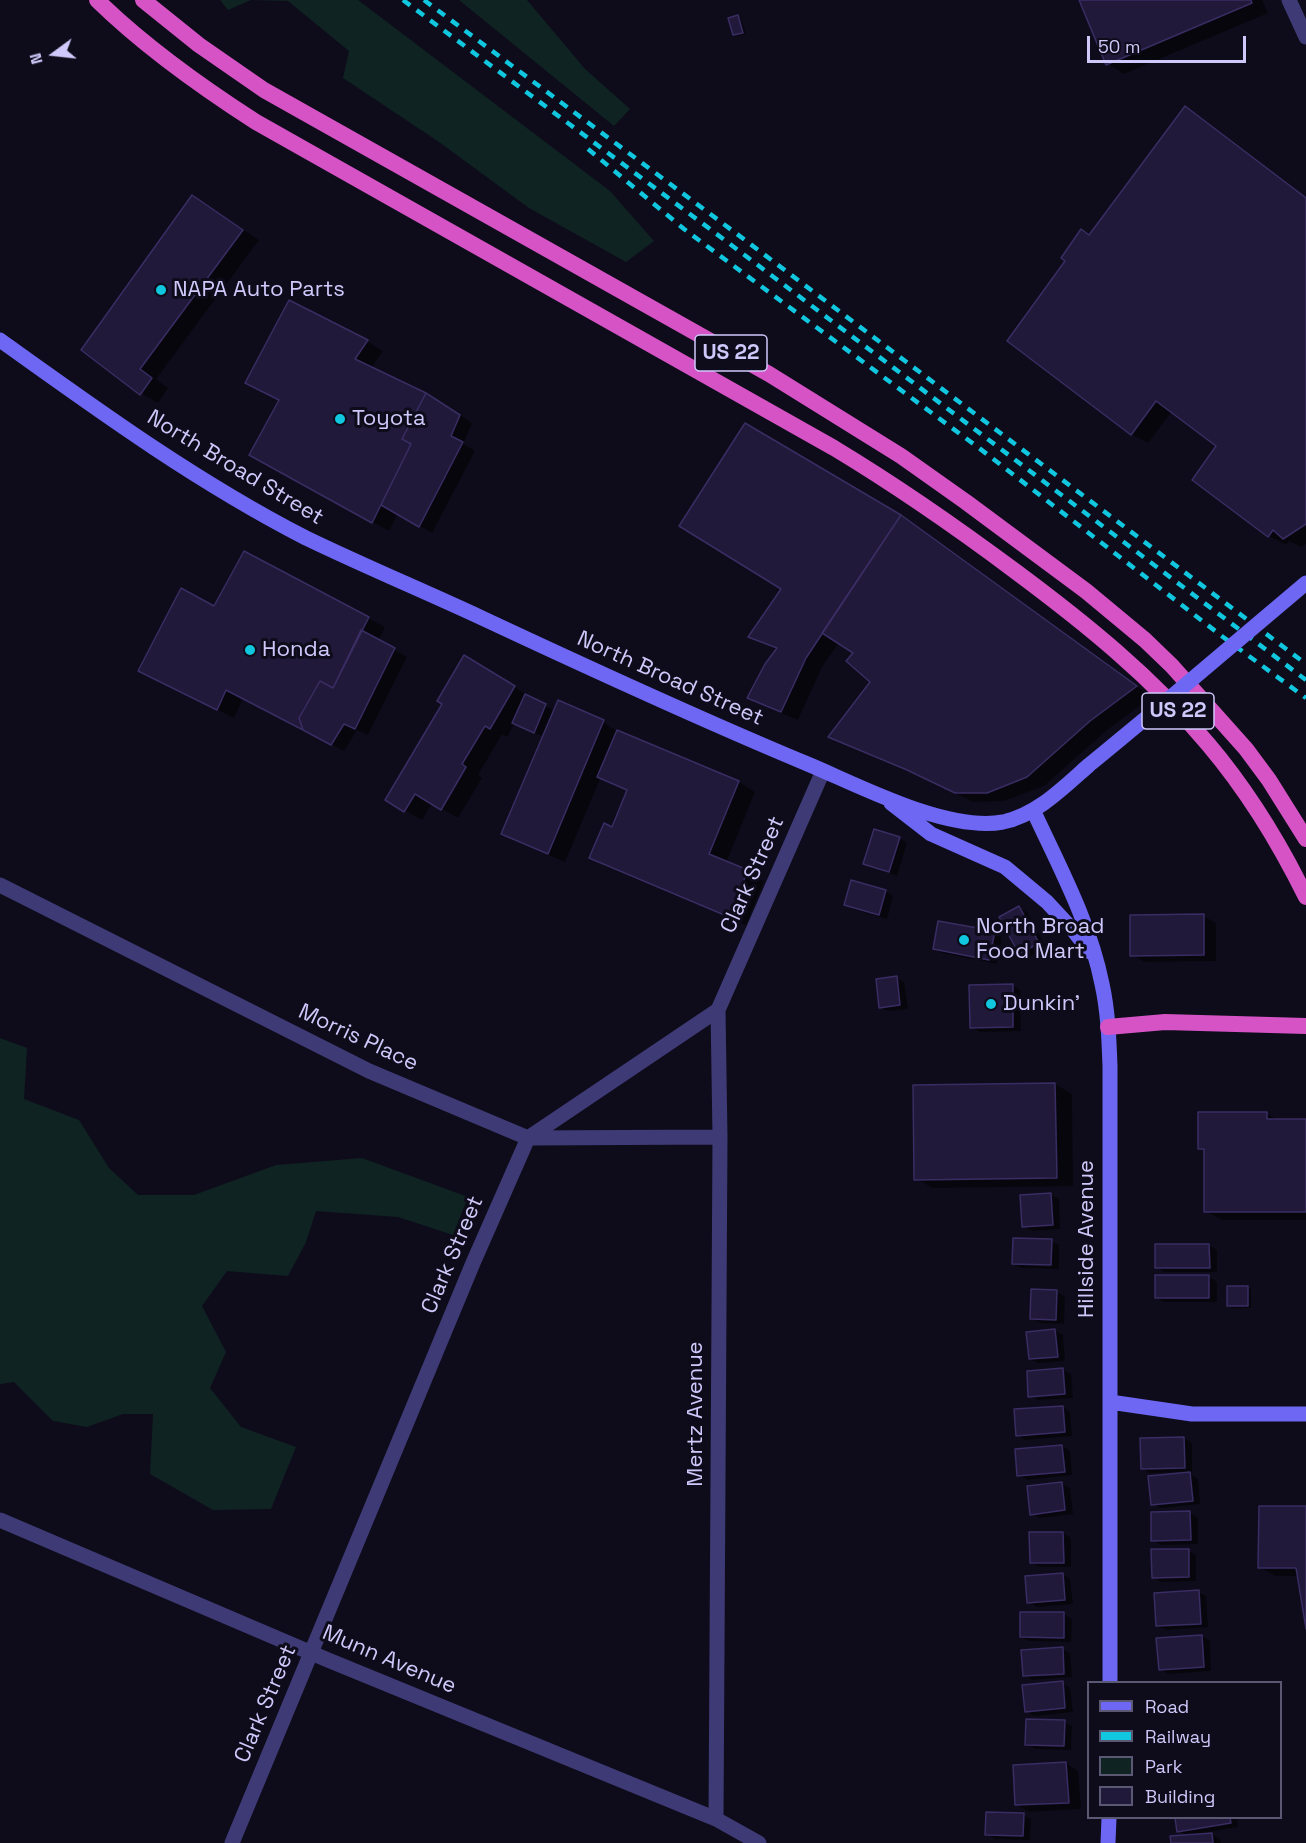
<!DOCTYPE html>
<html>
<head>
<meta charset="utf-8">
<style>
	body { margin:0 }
	#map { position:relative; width:1306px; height:1843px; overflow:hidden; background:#0e0c1a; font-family:"Space Grotesk",sans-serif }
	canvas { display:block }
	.legend { position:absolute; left:1087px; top:1681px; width:195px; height:138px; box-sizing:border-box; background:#0e0c1a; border:2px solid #5b5874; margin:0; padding:8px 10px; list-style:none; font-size:18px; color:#cfc9fb }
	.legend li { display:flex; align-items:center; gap:12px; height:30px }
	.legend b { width:30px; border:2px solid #5b5874 }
	.north { position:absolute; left:24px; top:24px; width:60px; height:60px; -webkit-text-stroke:4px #0e0c1a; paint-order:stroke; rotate:255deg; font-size:16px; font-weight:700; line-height:24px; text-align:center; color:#cfc9fb }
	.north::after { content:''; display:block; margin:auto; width:21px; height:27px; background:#cfc9fb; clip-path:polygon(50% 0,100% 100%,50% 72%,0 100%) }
	.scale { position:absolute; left:1087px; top:36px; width:159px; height:27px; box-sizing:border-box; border:3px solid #cfc9fb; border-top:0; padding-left:8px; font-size:18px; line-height:21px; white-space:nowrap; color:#cfc9fb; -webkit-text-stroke:4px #0e0c1a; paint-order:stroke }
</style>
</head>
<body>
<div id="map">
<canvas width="1306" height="1843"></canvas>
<ul class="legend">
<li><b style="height:8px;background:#6d67f3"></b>Road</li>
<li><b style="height:8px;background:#11c7df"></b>Railway</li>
<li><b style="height:16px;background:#0f2323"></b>Park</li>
<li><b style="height:16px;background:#201939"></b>Building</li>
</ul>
<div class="north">N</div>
<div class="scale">50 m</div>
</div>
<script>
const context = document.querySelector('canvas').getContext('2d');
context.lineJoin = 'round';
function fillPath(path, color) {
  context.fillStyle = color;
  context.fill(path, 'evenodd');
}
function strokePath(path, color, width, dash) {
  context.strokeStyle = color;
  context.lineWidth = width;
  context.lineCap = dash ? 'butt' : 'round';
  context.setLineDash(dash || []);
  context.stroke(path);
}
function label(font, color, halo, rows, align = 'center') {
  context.font = font + ' "Space Grotesk",sans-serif';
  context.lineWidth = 6;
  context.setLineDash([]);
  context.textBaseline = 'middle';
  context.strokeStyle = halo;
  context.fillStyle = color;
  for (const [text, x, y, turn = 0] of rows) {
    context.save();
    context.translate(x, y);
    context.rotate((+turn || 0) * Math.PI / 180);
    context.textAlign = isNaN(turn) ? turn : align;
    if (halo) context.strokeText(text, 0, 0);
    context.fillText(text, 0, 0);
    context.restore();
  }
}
fillPath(new Path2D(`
	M220,0H358L610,191L654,241L626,262L529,208L439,142L343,78L349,51L288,1L251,0L228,10Z
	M459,0H527L585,69L630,109L614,126Z
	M0,1038L27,1048L24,1099L79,1120L109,1168L138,1195H194L276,1165L362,1158L468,1197L453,1235L398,1217L316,1211L306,1242L288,1276L227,1271L202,1306L226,1352L210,1388L241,1427L296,1447L271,1509L213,1510L150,1474L153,1414H123L87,1427L53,1421L14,1382L0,1384Z`), '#0f2323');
fillPath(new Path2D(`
	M1080,0H1262L1268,13L1124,74L1108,64Z
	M738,17L741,19L746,34L738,36L734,34Z
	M1185,108L1202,118L1306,197V544L1301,547L1289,541L1286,545L1269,536L1194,480L1218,446L1172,411L1148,443L1131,434L1090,236Z
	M193,197L259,240L156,379L168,388L158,403L141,393L83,350Z
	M367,341L383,351L371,368L442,404L472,423L463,444L475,451L432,533L398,513L389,531L268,464Z
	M745,425L917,526L1152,697L1107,730L1044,786L1004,801L973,802L926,779L847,746L830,736L873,682L856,652L839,642L822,667L798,720L766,707L749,697L777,650L750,636L783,589Z
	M215,608L368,618L385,627L378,641L407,657L368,735L357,730L344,751L243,698L234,718L157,680Z
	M465,657L531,697L530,698L555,711L558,702L603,722L619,733L739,782L755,792L726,863L764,881L746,925L607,867L591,858L613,829L628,791L601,777L565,862L520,843L503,833L544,737L515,723L507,737L502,734L478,775L482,778L458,818L432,803L422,820L387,800L444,703Z
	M899,838L907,843L897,876L865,864Z
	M885,891L893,896L887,919L853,909L845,904Z
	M1019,908L1027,912L1046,947L1028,958L1020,953Z
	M1203,916L1216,923V961L1144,962L1132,955Z
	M994,933L1002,937L997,964L942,953L934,948Z
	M896,978L904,982L908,1009L888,1011L880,1007Z
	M1012,985L1020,990L1021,1031L980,1032L972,1028Z
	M1055,1084L1072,1094L1073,1186L933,1188L916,1179Z
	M1267,1114L1278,1120H1306V1220H1222L1206,1211L1205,1151L1199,1148Z
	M1051,1195L1059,1199L1060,1229L1032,1231L1024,1226Z
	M1051,1241L1059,1245V1269L1021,1268L1013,1263Z
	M1209,1245L1217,1250V1272H1164L1156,1267Z
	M1156,1277H1209L1217,1282V1302H1164L1156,1297Z
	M1248,1287L1251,1289V1308H1232L1228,1306Z
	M1057,1292L1065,1297L1064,1324L1040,1323L1032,1318Z
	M1055,1331L1063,1335L1065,1361L1038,1363L1030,1359Z
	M1063,1370L1071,1374L1073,1398L1038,1400L1030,1396Z
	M1062,1407L1070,1412L1072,1436L1025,1440L1017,1435Z
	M1184,1438L1192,1443V1472H1186L1198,1479L1200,1504L1161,1508L1153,1504L1181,1475V1472L1150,1473L1142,1468Z
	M1062,1446L1070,1451L1072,1475L1027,1480L1019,1475Z
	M1062,1484L1070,1488L1073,1514L1040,1518L1032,1514Z
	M1306,1508V1619L1299,1576H1276L1259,1567Z
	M1190,1513L1198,1518V1544L1161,1545L1153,1540Z
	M1031,1533H1063L1071,1538V1567H1039L1031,1562Z
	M1188,1551L1196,1555V1581L1161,1582L1153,1577Z
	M1062,1574L1070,1579L1073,1604L1037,1607L1029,1602Z
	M1198,1592L1206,1596L1208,1627L1166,1630L1157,1626Z
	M1064,1614L1072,1619L1071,1642L1029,1641L1021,1637Z
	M1202,1636L1210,1641L1211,1671L1168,1674L1160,1669Z
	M1062,1649L1070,1653L1072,1677L1032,1680L1024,1675Z
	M1062,1683L1070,1688L1073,1712L1034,1716L1026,1711Z
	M1064,1722L1072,1726L1071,1750L1035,1749L1027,1744Z
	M1066,1763L1078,1771L1081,1809L1029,1812L1016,1804Z
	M1023,1815L1031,1819L1030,1840L995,1839L987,1834Z
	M1176,1818H1237L1238,1827L1208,1832L1220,1839L1221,1843H1172L1188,1836L1179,1831Z`), '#0007');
const building = new Path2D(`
	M1079,0H1251L1252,3L1106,65Z
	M738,15L743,33L733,35L728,18Z
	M1185,106L1306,198V524L1283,539L1273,530L1268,537L1192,480L1216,446L1156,401L1131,435L1007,341L1065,261L1061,258L1081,229L1089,235Z
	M192,195L243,230L140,369L152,378L140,395L81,350Z
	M289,300L368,340L355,359L426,393L402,439L411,444L372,523L249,455L279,400L245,383Z
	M426,393L460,415L451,436L463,442L419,527L381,505L411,444L402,439Z
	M745,423L901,515L806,658L781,712L747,698L765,664L777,648L748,637L781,589L679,526Z
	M901,515L1137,686L1090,721L1027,777L987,793H955L907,770L828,737L870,682L846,661L853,653L822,633Z
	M244,551L369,617L333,688L320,681L299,718L303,730L226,690L217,710L138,671L181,588L214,606Z
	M361,630L395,648L355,729L344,724L331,745L303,730L299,718L320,681L333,688Z
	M464,655L515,686L490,729L485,726L462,764L466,767L441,810L415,794L404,812L385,800L442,704L437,701Z
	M525,694L546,704L534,733L512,723Z
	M558,700L604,720L548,854L501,834Z
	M617,730L739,781L709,854L748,870L729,917L589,858L604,823L612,827L627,790L597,777Z
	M874,829L900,837L889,872L863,864Z
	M851,880L886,890L879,915L844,905Z
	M1019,906L1039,943L1019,954L999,917Z
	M1204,914V955L1130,956V915Z
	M938,921L995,931L989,960L933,949Z
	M897,976L900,1005L879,1008L876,979Z
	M1013,984V1027L970,1028L969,985Z
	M1055,1083L1057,1178L914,1180L913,1085Z
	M1198,1112H1267V1119H1306V1212H1204V1149H1198Z
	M1051,1193L1053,1225L1022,1227L1020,1195Z
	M1013,1238L1052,1239L1051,1265L1012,1264Z
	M1155,1244H1209L1210,1268H1155Z
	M1155,1275H1209V1298H1155Z
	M1227,1286H1248V1306H1227Z
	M1031,1289L1057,1290L1056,1320L1030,1319Z
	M1055,1329L1058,1357L1029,1359L1026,1332Z
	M1063,1368L1065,1394L1028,1397L1027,1371Z
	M1063,1406L1065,1432L1016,1436L1014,1409Z
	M1184,1437L1185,1468L1141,1469L1140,1438Z
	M1062,1445L1065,1472L1017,1476L1015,1449Z
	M1190,1472L1193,1501L1151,1505L1148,1476Z
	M1062,1482L1065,1510L1030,1515L1027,1486Z
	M1259,1506H1306V1629L1296,1568H1258Z
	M1190,1511L1191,1540L1151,1541V1512Z
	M1029,1532H1063L1064,1563H1030Z
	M1151,1549H1189V1577L1152,1578Z
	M1063,1573L1065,1600L1027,1603L1025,1576Z
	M1199,1590L1201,1624L1156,1626L1154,1593Z
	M1020,1612H1064V1638L1020,1637Z
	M1202,1635L1204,1667L1159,1670L1156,1638Z
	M1063,1647L1064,1674L1023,1676L1021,1650Z
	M1063,1681L1065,1708L1025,1712L1022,1685Z
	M1026,1719L1065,1720L1064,1746L1025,1745Z
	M1066,1762L1069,1803L1015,1805L1013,1765Z
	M986,1812L1024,1813L1023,1836L985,1835Z
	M1175,1818H1230L1231,1823L1177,1832Z
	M1212,1833L1213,1843H1171L1170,1836Z`);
fillPath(building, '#201939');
strokePath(building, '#392d63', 1.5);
strokePath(new Path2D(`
	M1289,0L1306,37
	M0,885L369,1071L528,1138L720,1137
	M0,1520L328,1660L716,1819L759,1843
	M716,1819L720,1137L718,1010
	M232,1843L473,1263L528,1138L718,1010L823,771`), '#3e3a75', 15);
strokePath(new Path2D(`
	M0,340C99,411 197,482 306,538C364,566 424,591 482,618C591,669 699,719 810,765C862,787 947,832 1003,822C1037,815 1064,787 1089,765C1110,748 1130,731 1151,714
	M891,803L931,834L1005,867L1047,902L1073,930L1090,952
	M1033,810C1059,866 1090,923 1102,984C1108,1011 1109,1039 1110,1066V1682
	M1110,1402L1192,1414H1306
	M1108,1843L1109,1818`), '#6d67f3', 15);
strokePath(new Path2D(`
	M97,0C145,47 200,86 256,122L834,448C897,486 956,527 1015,571C1085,623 1152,677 1208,744C1247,790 1279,842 1306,897
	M143,0L199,45L264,90L769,374L901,456L966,502L1086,591L1145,640L1172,666L1246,749L1269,780L1306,839
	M1108,1027L1165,1022L1306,1026`), '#d653c6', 16);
strokePath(new Path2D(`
	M403,0L726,241L1306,680
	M424,0L733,231L1306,664
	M588,149L684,229L979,448L1223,637L1306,698`), '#11c7df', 4.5, [9, 8]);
strokePath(new Path2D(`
	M1151,714L1306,583`), '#6d67f3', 15);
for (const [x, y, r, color] of [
	[161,290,6,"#11c7df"],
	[340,419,6,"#11c7df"],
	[250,650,6,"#11c7df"],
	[964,940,6,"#11c7df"],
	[991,1004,6,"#11c7df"]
]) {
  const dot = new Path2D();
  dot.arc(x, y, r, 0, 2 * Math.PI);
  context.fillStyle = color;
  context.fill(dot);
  strokePath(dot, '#0e0c1a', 2);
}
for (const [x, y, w] of [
	[731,353,72],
	[1178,711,72]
]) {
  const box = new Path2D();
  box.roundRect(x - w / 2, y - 18, w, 36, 4.5);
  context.fillStyle = '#0e0c1a';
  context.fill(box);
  strokePath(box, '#cfc9fb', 1.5);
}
label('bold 21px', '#cfc9fb', null, [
	["US 22",731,353],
	["US 22",1178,711]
]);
label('22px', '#cfc9fb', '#0e0c1a', [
	["NAPA Auto Parts",173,290],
	["Toyota",352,419],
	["Honda",262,650],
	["North Broad",976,927],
	["Food Mart",976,952],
	["Dunkin'",1003,1004]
], 'left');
label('22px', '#cfc9fb', '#0e0c1a', [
	["North Broad Street",235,468,31],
	["North Broad Street",670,679,24],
	["Clark Street",753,875,-66],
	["Morris Place",358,1038,25],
	["Hillside Avenue",1087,1239,-90],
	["Clark Street",453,1255,-67],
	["Mertz Avenue",696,1414,-90],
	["Munn Avenue",389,1660,23],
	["Clark Street",266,1704,-67]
]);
</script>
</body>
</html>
